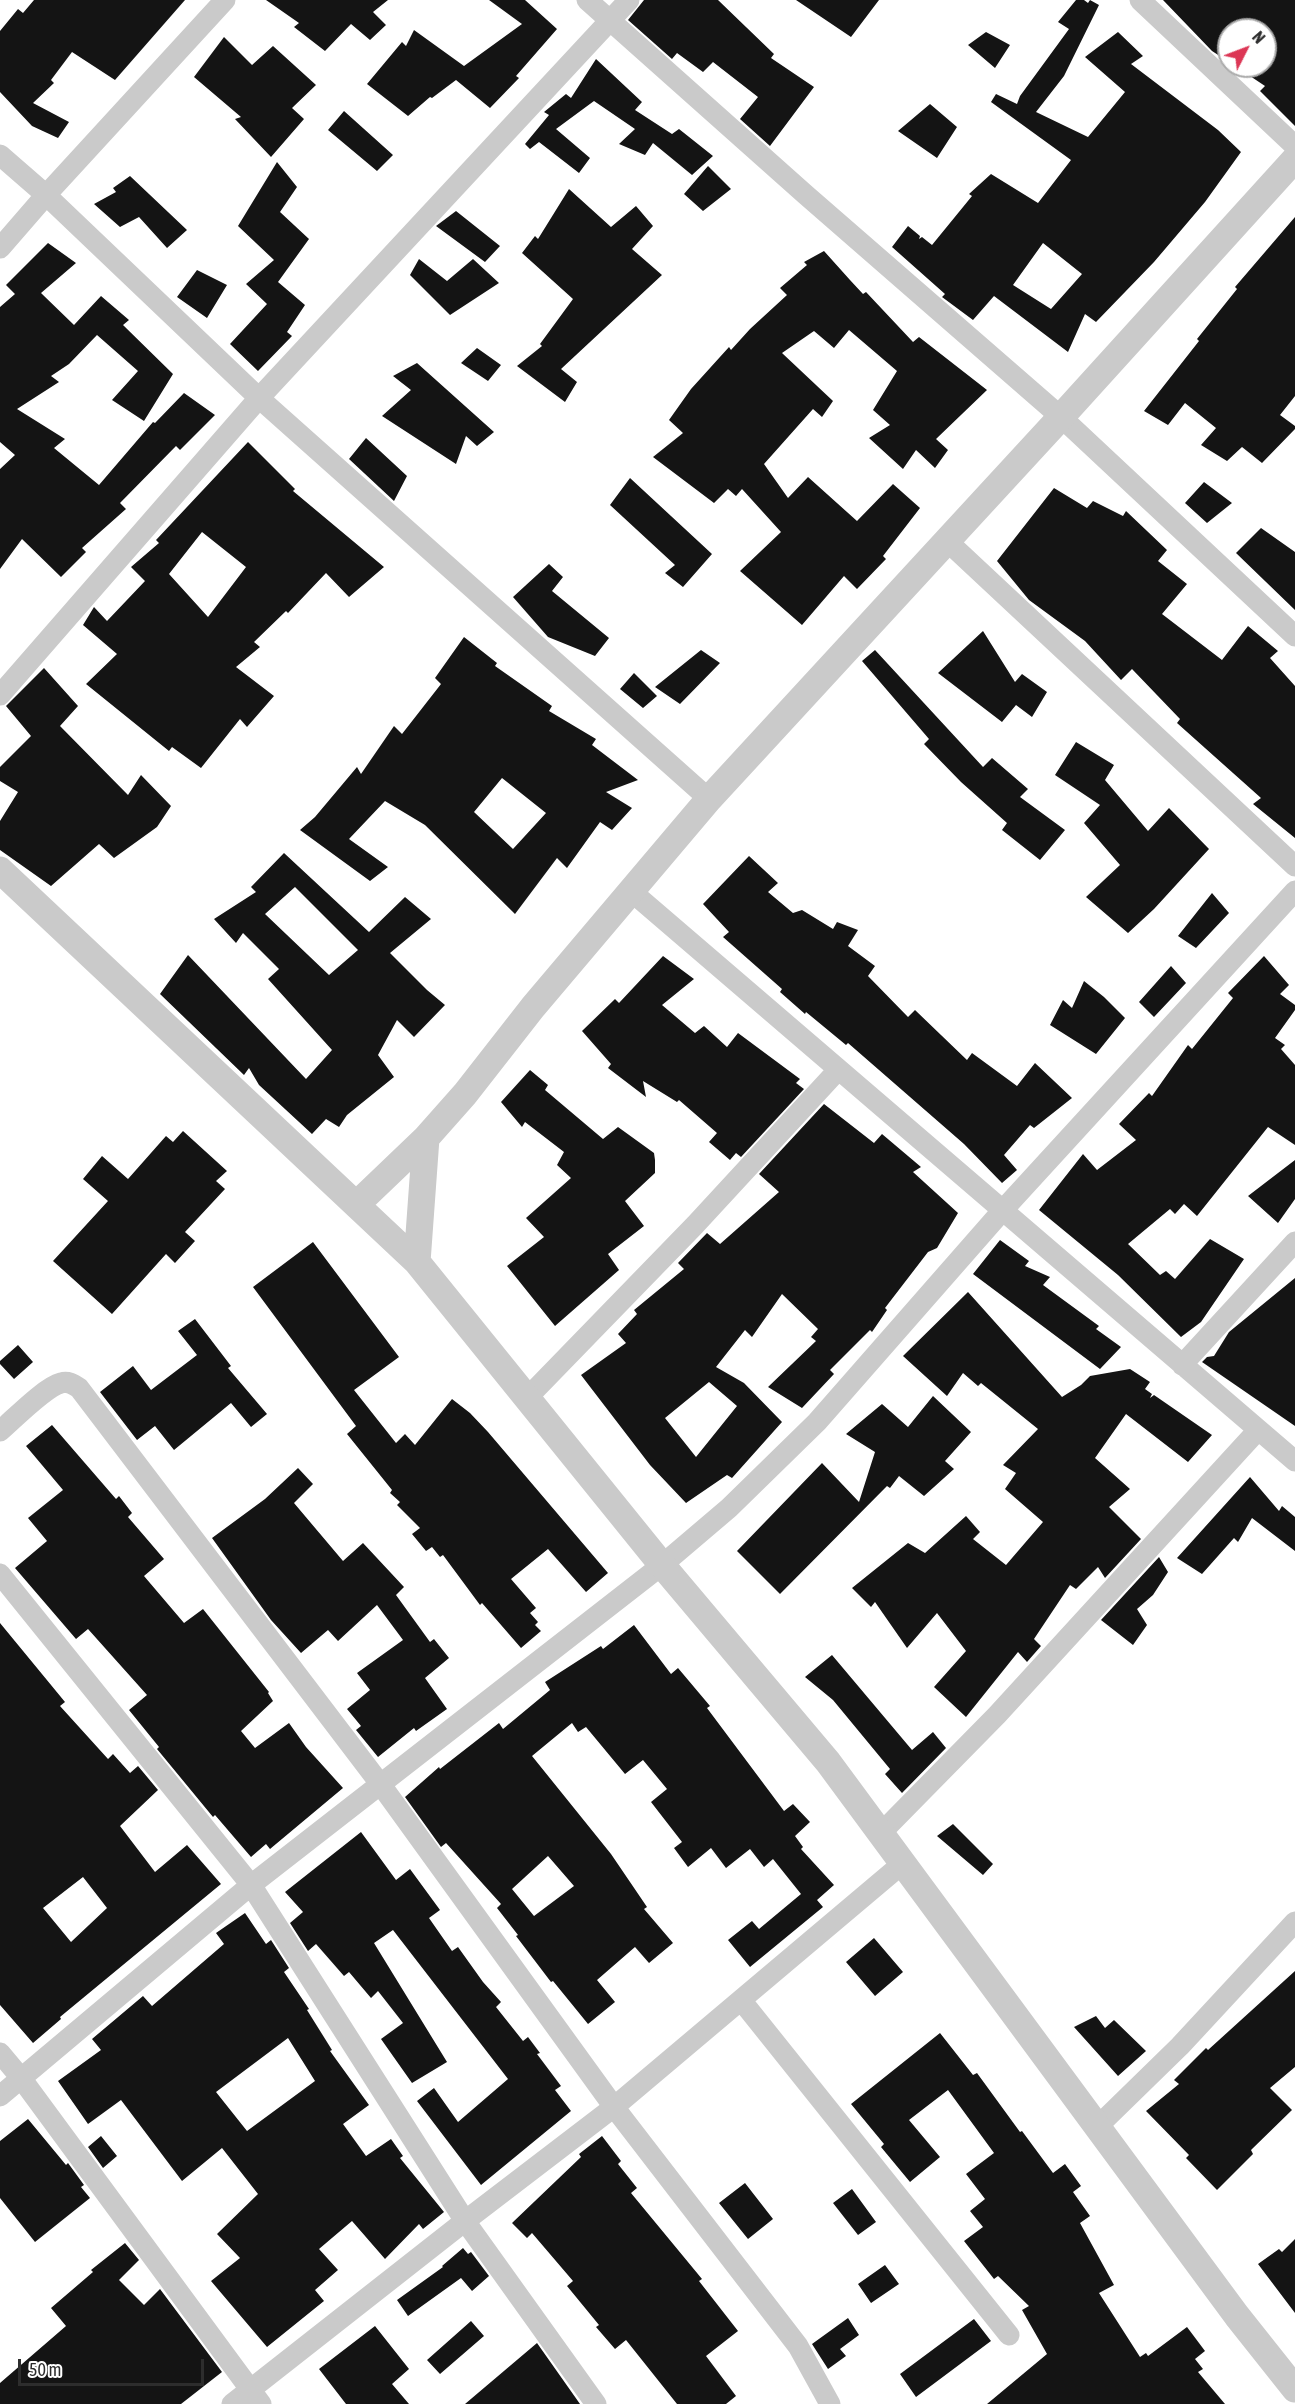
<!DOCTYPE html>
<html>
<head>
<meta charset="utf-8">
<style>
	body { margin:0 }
	#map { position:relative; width:1295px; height:2404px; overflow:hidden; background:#fff; font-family:"Asap Condensed",sans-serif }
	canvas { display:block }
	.north { position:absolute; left:1217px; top:18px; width:60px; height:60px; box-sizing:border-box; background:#fff; border:2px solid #ababab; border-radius:50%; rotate:48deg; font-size:16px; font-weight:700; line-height:24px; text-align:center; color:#2d2d2d }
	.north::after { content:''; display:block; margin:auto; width:21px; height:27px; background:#dc3655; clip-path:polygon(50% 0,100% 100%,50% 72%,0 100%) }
	.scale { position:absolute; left:18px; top:2359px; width:186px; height:27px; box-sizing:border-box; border:3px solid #2d2d2d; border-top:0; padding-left:8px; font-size:18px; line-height:21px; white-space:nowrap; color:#2d2d2d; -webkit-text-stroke:4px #fff; paint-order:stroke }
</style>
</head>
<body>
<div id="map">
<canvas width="1295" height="2404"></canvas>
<div class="north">N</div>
<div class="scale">50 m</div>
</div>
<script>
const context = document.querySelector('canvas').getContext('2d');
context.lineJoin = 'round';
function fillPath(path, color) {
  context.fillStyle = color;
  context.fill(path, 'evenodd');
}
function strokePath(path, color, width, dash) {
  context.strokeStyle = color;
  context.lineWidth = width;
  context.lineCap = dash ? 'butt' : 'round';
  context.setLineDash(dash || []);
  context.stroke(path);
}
fillPath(new Path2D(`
	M34,0H185L115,80L72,52L51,80L54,83L33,103L69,122L58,138L32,126L0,92V31L18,9L23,13Z
	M266,0H388L373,12L386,25L370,40L351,24L325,51L294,27L299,23Z
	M489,0H525L557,29L516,76L519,78L490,108L456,80L432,98L430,97L408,116L367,84L402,42L406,46L414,30L464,66L522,24Z
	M644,0H718L774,54L771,58L814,87L770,146L740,119L758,97L713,62L703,72L677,53L672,59L628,20Z
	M796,0H879L851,37Z
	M1076,0H1084L1088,3L1090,0L1099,5L1064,76L1036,112L1088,137L1125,92L1085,57L1118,32L1143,56L1131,64L1218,130L1241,152L1205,202L1154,262L1096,322L1085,314L1068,352L994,296L973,320L942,297L945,294L892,247L908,226L920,236L919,239L922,237L932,245L972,196L969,194L991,174L1038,203L1071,160L991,102L996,94L1017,104L1020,96L1069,29L1058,22ZM1043,243L1082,274L1051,309L1013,285Z
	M1163,0H1295V126L1260,91L1265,86L1235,66H1265V30H1229V62L1212,51Z
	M986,32L1010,45L995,68L968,45Z
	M224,37L252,65L273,46L316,85L292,108L304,119L271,157L235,119L241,117L194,77Z
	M596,59L642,102L635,110L672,134L679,129L713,156L692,175L653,143L645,155L619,144L635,129L594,101L556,129L590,158L579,173L539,142L530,149L525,144L549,115L544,112L566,94L571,98Z
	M930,104L957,127L937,158L898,131Z
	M344,111L393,155L377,171L328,130Z
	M277,162L297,187L280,212L309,239L278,282L305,305L287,332L292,336L258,371L230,344L267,304L246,284L274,260L238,226Z
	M708,166L731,189L703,211L684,194Z
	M130,176L187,230L167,248L139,217L120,227L94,204L116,192L113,188Z
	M569,189L611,227L636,206L653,226L632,249L662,275L561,369L577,382L565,402L517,366L542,346L540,344L573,299L522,253L535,236L538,239Z
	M456,211L500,246L485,262L436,226Z
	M1295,217V396L1280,415L1295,426V429L1262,463L1242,447L1227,461L1201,445L1216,428L1185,403L1168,425L1144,411L1199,341L1197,339L1237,289L1235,287Z
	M48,243L76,263L41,293L74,325L101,296L129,320L123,325L173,374L144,421L112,400L138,371L97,335L69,364L51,376L59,382L17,409L65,439L54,448L99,485L153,422L155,423L184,393L215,415L180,450L176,446L120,503L126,509L82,548L86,552L61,577L22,539L0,569V469L15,455L0,442V307L15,294L6,285Z
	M824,251L850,280L863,294L866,292L913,342L919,337L987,390L936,439L948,450L935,468L916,450L903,469L869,438L890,425L873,410L897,371L849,330L834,348L814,331L782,353L833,401L822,417L813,409L764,464L788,498L808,477L857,521L893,484L920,508L883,556L886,559L857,589L844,576L802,625L740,571L781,532L742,489L736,496L728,489L714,503L653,457L683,433L669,420L691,389L729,347L731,350L750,329L787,295L780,288L807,265L804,262Z
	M419,259L447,281L473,259L499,283L450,315L410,275Z
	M197,270L227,285L207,318L177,297Z
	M477,348L501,365L488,381L461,363Z
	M417,363L494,432L477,446L466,436L456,464L382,416L411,390L393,376Z
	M366,438L407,476L394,501L349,459Z
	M248,442L295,489L293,491L384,567L349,597L326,573L288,613L286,611L254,642L260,647L236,667L274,696L247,727L240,719L201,768L172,747L169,751L86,684L117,654L83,625L94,607L107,621L145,581L131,567L159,543L156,540ZM202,532L246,567L208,617L169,574Z
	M630,478L712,554L683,587L665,573L675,565L610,505Z
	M1204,482L1232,503L1207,523L1185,503Z
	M1054,488L1087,508L1093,501L1123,516L1126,511L1167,550L1158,561L1187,584L1162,614L1222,660L1248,626L1278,651L1270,658L1295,686V838L1253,804L1261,798L1177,723L1180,719L1132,669L1121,680L1085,641L1029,600L997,561Z
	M1261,528L1295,552V610L1236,553Z
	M549,564L563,577L552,591L609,638L595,656L548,637L513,597Z
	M983,631L1015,682L1022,674L1047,692L1032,717L1016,705L1002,722L938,673Z
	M464,637L497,663L495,666L552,706L549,711L596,739L592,745L638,780L606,792L632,808L612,830L600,822L567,868L557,858L515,914L425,825L385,801L349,839L388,867L370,881L300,830L315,817L357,767L361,774L394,726L402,734L441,684L435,678ZM502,778L546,813L513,849L474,812Z
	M701,650L720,663L680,704L655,687Z
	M875,650L983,767L992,758L1028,789L1020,797L1065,830L1040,860L1002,830L1007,823L961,782L924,744L929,739L862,661Z
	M44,668L78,706L60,726L128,795L141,775L171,806L157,827L114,858L99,844L51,886L0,850V821L18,792L0,781V767L31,736L6,706Z
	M634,673L657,696L643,708L620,689Z
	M1076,742L1114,765L1105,780L1148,831L1169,808L1209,849L1154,909L1128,933L1086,897L1120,865L1084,823L1100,805L1055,775Z
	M284,853L369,932L405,897L431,919L390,953L427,990L445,1005L414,1037L397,1020L378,1055L394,1077L347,1115L339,1127L326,1119L312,1134L259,1085L249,1068L244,1075L160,994L188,955L306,1079L332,1050L268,979L279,969L243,933L236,943L214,919L256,892L251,887ZM295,887L358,950L329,975L265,914Z
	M749,856L778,883L768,892L793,913L802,910L833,929L837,922L858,930L848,946L875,966L868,976L908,1017L915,1010L967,1060L972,1053L1017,1086L1035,1063L1072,1098L1034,1128L1030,1125L1004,1155L1017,1170L1002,1183L964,1144L848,1043L846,1045L806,1012L805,1014L780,992L782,989L723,937L729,932L703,904Z
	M1212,893L1229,913L1196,948L1178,936Z
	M663,956L694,979L662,1005L695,1033L704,1026L727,1047L738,1033L800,1079L796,1083L804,1089L741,1157L736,1153L730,1160L709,1142L717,1133L679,1100L677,1102L643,1081L646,1097L608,1068L611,1064L582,1031L615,999L619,1003Z
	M1264,956L1289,985L1280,994L1295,1005V1010L1275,1038L1285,1045L1281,1049L1295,1065V1145L1268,1127L1197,1216L1184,1204L1175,1214L1170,1209L1128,1244L1160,1275L1166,1271L1175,1279L1210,1239L1244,1259L1201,1322L1181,1337L1118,1275L1039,1210L1083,1154L1097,1170L1136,1140L1119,1124L1149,1093L1152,1096L1188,1045L1192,1049L1233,998L1228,993Z
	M1171,966L1186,983L1154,1017L1139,1002Z
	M1084,981L1104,997L1125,1018L1096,1054L1050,1025L1063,1000L1072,1008Z
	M530,1070L548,1085L545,1090L603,1139L618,1127L654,1153L655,1160V1173L625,1201L644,1226L608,1254L619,1270L555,1326L507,1266L544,1237L526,1218L571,1178L557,1165L564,1152L525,1122L522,1127L501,1102Z
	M824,1104L874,1143L882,1134L921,1167L913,1172L958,1213L937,1248L928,1252L885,1308L887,1310L872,1332L870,1330L830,1370L834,1374L802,1408L768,1387L816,1341L811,1337L818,1329L782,1294L752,1337L745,1330L716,1367L744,1383L782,1422L732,1478L727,1475L686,1503L650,1465L581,1375L626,1343L618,1334L637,1314L634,1310L684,1269L678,1263L707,1233L720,1244L779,1192L759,1174ZM709,1382L737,1406L696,1457L665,1418Z
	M183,1131L227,1171L216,1181L225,1189L185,1232L195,1241L175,1263L166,1254L112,1314L53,1261L108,1201L83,1179L102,1156L128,1179L166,1136L173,1142Z
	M1295,1160V1199L1278,1223L1248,1196Z
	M1000,1240L1029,1261L1025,1266L1050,1277L1043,1285L1099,1326L1096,1329L1121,1347L1100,1369L973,1274Z
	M313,1242L399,1357L354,1390L396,1443L405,1434L415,1445L452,1399L470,1413L488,1432L608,1573L586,1592L548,1549L511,1579L536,1608L530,1613L538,1622L535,1625L541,1631L521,1648L482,1603L480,1605L443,1555L440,1557L432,1547L426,1551L412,1534L420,1528L397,1505L400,1502L390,1493L392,1490L347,1434L356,1426L253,1287Z
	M1295,1278V1426L1202,1362L1207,1357L1214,1356L1229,1332Z
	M968,1292L1062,1397L1081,1385L1090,1376L1130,1369L1150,1382L1145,1389L1152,1394L1150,1398L1154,1395L1212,1435L1188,1462L1126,1414L1095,1458L1130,1489L1109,1507L1141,1539L1105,1578L1098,1567L1076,1589L1070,1585L1034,1639L1041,1646L1027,1662L1018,1652L966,1717L934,1687L966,1651L937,1613L907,1648L875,1602L871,1607L852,1588L908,1543L925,1553L966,1516L980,1532L973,1539L1006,1565L1043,1522L1005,1489L1016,1473L1003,1465L1038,1429L981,1383L978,1386L963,1373L947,1396L903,1356Z
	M195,1319L231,1366L228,1368L267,1414L251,1427L231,1403L174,1450L155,1426L137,1440L100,1392L133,1366L151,1390L197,1355L178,1331Z
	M18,1345L33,1362L14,1379L0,1364V1361Z
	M933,1396L971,1432L945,1461L954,1469L924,1496L899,1476L890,1488L887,1486L780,1594L737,1551L822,1463L859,1502L875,1452L846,1434L882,1404L908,1427Z
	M52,1425L116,1499L119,1496L132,1513L128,1517L164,1559L144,1576L184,1623L203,1609L269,1692L268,1693L273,1701L241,1731L255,1748L289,1723L306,1747L343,1788L270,1849L266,1844L251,1857L215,1815L213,1817L157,1749L159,1747L129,1710L147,1695L88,1629L76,1639L15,1568L47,1541L28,1518L63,1490L26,1446Z
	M298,1468L313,1484L294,1503L343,1561L363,1543L404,1587L396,1595L430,1642L434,1639L449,1658L425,1678L447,1709L416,1731L414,1728L378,1757L356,1730L361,1726L347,1709L370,1690L357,1673L403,1640L377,1605L338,1641L328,1630L301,1653L271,1620L212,1538L265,1499Z
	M1250,1477L1279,1511L1282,1506L1295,1517V1551L1252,1518L1238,1542L1234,1538L1202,1574L1177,1558Z
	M1159,1557L1168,1572L1153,1595L1137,1609L1147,1625L1133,1645L1101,1620Z
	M0,1623L65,1702L60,1706L108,1759L113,1754L130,1773L138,1766L158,1790L120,1826L155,1872L187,1845L221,1884L60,2017L61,2019L33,2043L0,2005ZM83,1877L107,1908L71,1942L43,1908Z
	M634,1625L671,1674L678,1668L710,1706L707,1708L784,1811L793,1804L810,1822L795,1836L803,1847L801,1849L834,1885L817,1900L823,1907L750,1967L728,1940L752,1921L759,1929L801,1894L773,1859L764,1867L750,1849L726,1868L711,1848L688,1867L674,1848L682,1842L651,1802L667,1789L643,1760L625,1774L586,1727L578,1732L572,1723L532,1756L611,1854L647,1907L644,1909L673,1943L649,1963L635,1947L597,1980L615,2002L588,2024L553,1981L551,1982L516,1936L518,1935L497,1908L501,1904L446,1843L441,1847L405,1797L439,1767L440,1769L499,1723L503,1729L550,1690L545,1682L601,1646L603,1649ZM548,1856L574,1886L534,1916L512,1889Z
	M832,1655L912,1750L933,1732L946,1748L902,1793L885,1774L890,1769L833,1700L805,1677Z
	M953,1824L993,1864L983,1875L937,1836Z
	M361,1832L396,1880L410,1869L440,1910L429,1918L452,1951L458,1947L483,1982L501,2002L496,2007L523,2041L528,2037L540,2053L537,2054L561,2086L555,2090L571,2111L481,2185L417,2101L434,2088L458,2122L508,2079L393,1930L374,1943L447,2062L412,2083L381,2039L403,2023L378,1991L371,1998L349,1972L344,1976L316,1944L308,1951L290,1923L303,1912L285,1892Z
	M245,1913L266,1944L271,1940L289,1968L284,1972L309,2009L307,2010L332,2050L330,2051L369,2105L343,2124L366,2156L391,2139L403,2156L400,2158L444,2212L423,2229L419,2224L385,2259L352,2221L319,2249L338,2270L315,2290L324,2301L267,2347L211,2281L240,2258L217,2234L258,2194L222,2148L182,2181L121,2100L88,2124L58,2081L101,2050L92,2039L143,1996L152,2006L224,1944L216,1933ZM288,2038L315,2081L247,2131L216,2092Z
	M874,1938L903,1972L875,1996L846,1962Z
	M1295,1971V2067L1270,2088L1292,2110L1251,2150L1253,2154L1217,2190L1186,2158L1189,2155L1146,2111L1179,2084L1174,2080L1206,2048L1208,2050Z
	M1096,2016L1105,2028L1114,2020L1146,2051L1118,2076L1074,2027Z
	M940,2033L973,2075L977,2073L1020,2132L1022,2131L1053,2173L1065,2164L1081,2186L1073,2192L1090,2216L1080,2223L1114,2285L1099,2293L1140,2357L1146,2353L1148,2356L1187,2327L1205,2351L1195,2359L1203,2369L1198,2372L1225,2404H987L1047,2354L1022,2310L1029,2306L998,2276L994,2279L964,2241L983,2227L970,2211L985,2199L966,2174L994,2153L948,2090L909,2120L940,2157L910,2182L881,2147L884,2144L851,2104Z
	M28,2119L66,2165L68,2163L84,2185L81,2187L90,2198L35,2242L0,2198V2141Z
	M101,2136L117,2156L103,2168L88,2147Z
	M602,2136L621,2161L618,2164L637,2188L631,2193L702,2279L699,2281L738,2331L706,2356L736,2396L726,2404H677L626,2340L615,2349L596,2327L599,2325L567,2286L573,2281L532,2233L527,2238L512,2223L581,2157L579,2154Z
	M745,2183L773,2219L748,2239L719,2203Z
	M852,2189L876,2222L858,2235L833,2203Z
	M1295,2239V2313L1258,2264L1279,2249L1282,2252Z
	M125,2243L139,2260L119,2280L144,2305L160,2289L222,2372L181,2404H0V2383L66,2326L51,2308L93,2272L91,2270Z
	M463,2248L468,2254L471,2252L489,2276L472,2291L461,2278L408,2316L397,2300L443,2267L442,2266Z
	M885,2265L899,2284L871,2303L858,2284Z
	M848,2318L859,2335L840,2349L846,2356L828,2369L812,2344Z
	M974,2319L991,2341L916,2397L900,2374Z
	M471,2321L484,2336L440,2374L427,2360Z
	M375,2326L409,2369L392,2384L409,2404H346L319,2369Z
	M537,2343L580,2404H465Z`), '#141414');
strokePath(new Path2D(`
	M587,0L806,195L1061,417L1295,636
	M1140,0L1295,146
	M0,155L46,195L259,398L709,799
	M0,248L46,195L225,0
	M946,540L1295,866
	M0,695L259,398L629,0
	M632,892L1295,1461
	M1182,1365L1295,1242
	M527,1398L695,1225L838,1070
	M0,1431C14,1419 45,1387 61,1383C68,1381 73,1384 79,1388L381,1785L614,2107L798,2346L830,2404
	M0,1574L251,1885L465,2221L596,2404
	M880,1834L997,1715L1258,1430
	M741,2000L1009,2335
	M0,2053L21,2078L261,2404
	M0,2096L251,1885L662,1565L729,1508L817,1422L1002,1211L1295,891
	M1097,2127L1180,2046L1295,1922
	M232,2404L465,2221L614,2107L902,1864`), '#cacaca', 21);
strokePath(new Path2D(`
	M0,870L417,1262L662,1565L828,1762L1237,2316L1295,2389
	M357,1204L426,1138L465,1094L533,1007L709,799L1061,417L1295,159
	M417,1262L426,1138`), '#cacaca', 27);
</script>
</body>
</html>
